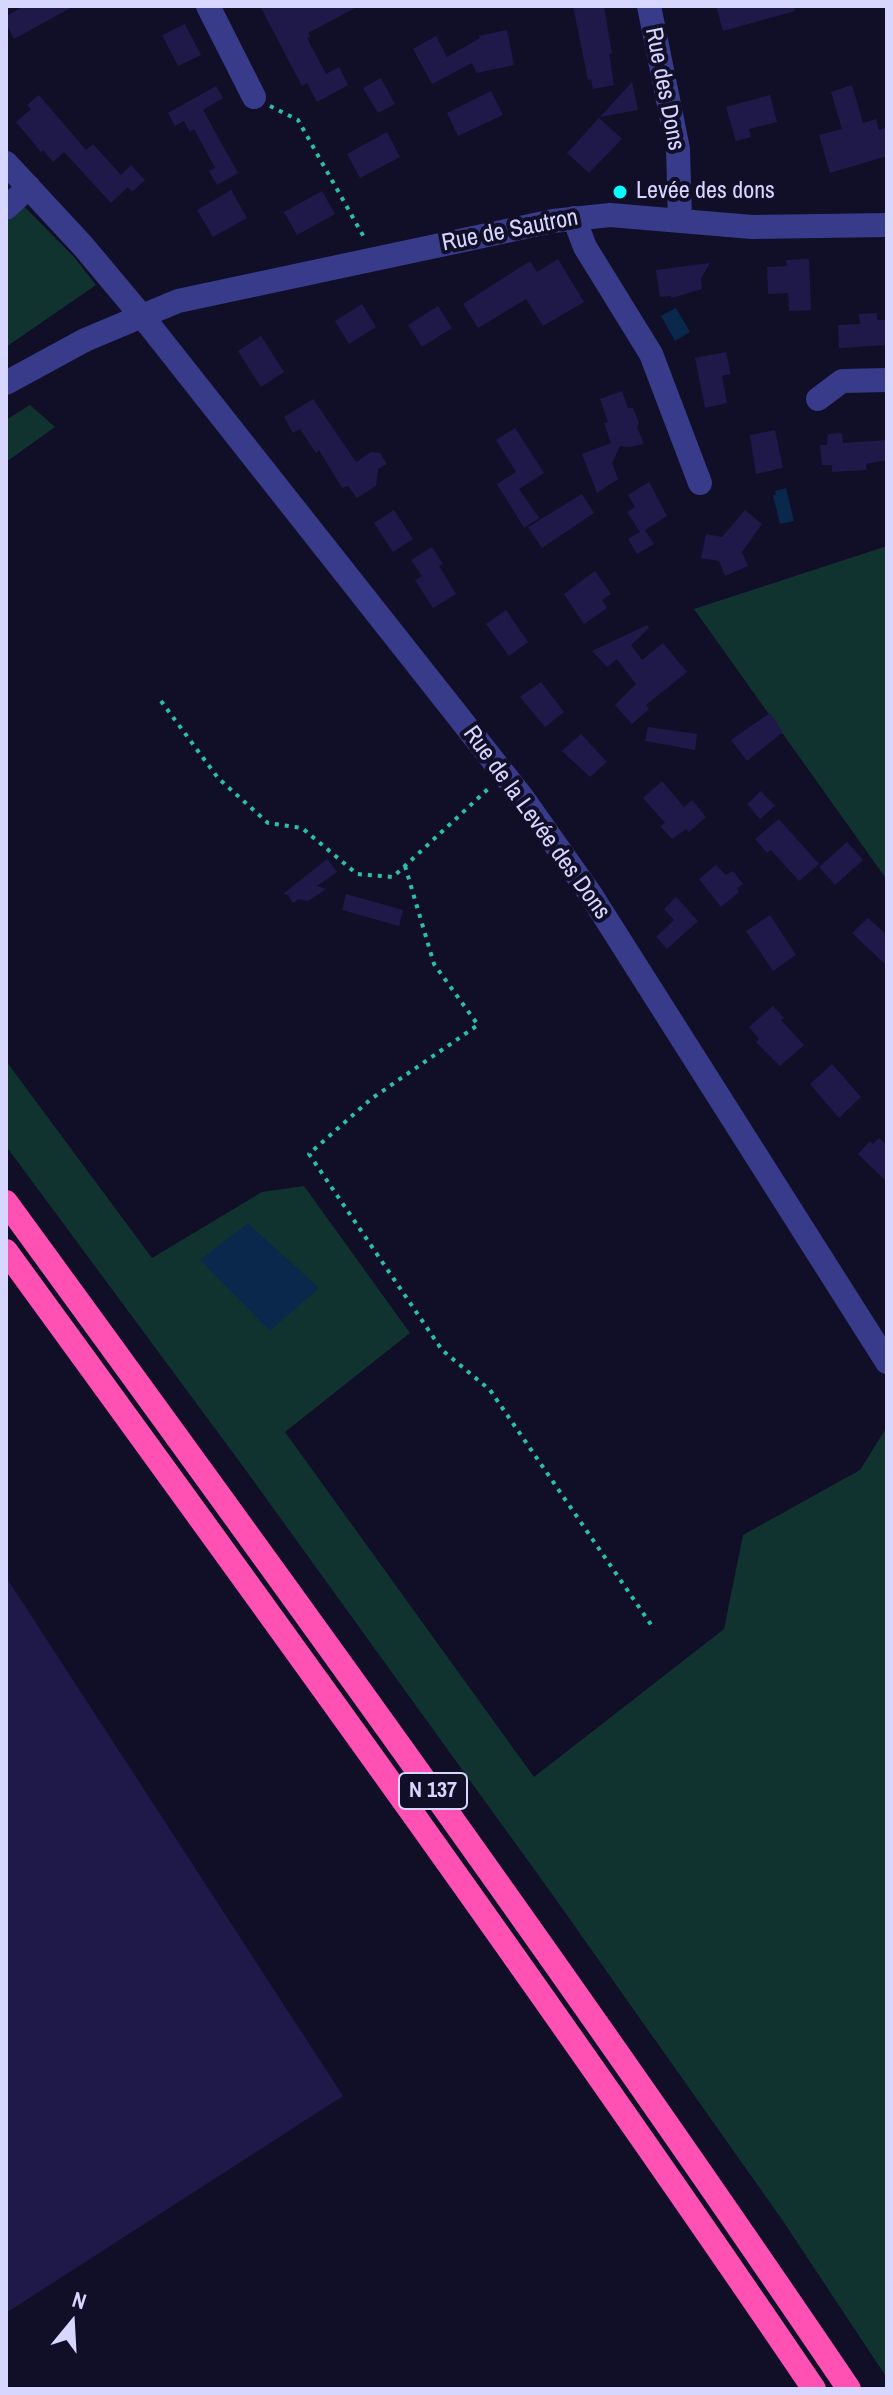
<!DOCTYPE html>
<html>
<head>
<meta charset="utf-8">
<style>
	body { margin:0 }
	#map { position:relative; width:893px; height:2395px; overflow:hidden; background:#110e28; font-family:"Archivo Narrow",sans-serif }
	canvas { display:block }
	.frame { position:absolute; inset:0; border:8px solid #d7d6ff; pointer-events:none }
	.north { position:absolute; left:32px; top:2283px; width:80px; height:80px; -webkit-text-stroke:6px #110e28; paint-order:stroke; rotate:18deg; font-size:22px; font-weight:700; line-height:32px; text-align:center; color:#d7d6ff }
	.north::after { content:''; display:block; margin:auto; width:28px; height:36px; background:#d7d6ff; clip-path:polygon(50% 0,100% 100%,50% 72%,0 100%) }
</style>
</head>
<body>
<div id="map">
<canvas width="893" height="2395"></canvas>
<div class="frame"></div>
<div class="north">N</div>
</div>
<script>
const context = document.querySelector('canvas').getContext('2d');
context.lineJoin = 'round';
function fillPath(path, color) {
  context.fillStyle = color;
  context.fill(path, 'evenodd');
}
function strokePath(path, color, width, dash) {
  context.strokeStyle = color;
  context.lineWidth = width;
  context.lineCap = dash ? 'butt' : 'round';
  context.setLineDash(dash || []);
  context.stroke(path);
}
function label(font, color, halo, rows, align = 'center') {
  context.font = font + ' "Archivo Narrow",sans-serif';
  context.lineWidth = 8;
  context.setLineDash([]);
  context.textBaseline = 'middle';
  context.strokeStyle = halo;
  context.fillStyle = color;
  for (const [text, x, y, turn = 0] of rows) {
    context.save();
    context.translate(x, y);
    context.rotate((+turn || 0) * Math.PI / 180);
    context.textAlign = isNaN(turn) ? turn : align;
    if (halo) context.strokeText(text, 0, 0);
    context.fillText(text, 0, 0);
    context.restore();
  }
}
fillPath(new Path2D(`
	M6,188L74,257L96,285L6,347Z
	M30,405L55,427L6,462V420Z
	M887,546V880L694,609Z
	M6,1061L152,1258L262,1192L304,1186L410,1333L285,1432L534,1777L724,1629L743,1535L860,1470L887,1427V2378L783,2221L552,1894L242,1465L6,1146Z`), '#11332f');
fillPath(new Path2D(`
	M676,308L690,332L675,341L661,316Z
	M786,488L794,521L780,524L773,495H776L775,491Z
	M248,1223L319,1288L270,1331L200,1260Z`), '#09284c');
fillPath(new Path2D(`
	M25,6H74L14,39L6,23V16Z
	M260,6H359L308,33L310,37L307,38L326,74L339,67L348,85L317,102L307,83L302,86Z
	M573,6H604L612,53L609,54L614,85L593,89L591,79L588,80Z
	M716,6H794L795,11L723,31Z
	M185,24L201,55L178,66L162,35Z
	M507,30L514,65L477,73L472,63L432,84L413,49L436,36L447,57L480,38L479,36Z
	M381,78L395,104L378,113L363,88Z
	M632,82L638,110L600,117Z
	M852,85L863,123L876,119L879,130L887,127V156L830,173L819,135L842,129L831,92Z
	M216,86L223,98L203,110L238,173L217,185L209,171L215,168L194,129L190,132L184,121L175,126L168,113Z
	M491,91L503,115L458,136L447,113Z
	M39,95L86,150L93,144L121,175L131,165L145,180L132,192L128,187L111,203L64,152L53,162L43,150L41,152L16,122L31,109L27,105Z
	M770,95L777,122L749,129L751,137L736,141L726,107Z
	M599,118L622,139L589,173L567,153Z
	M387,132L400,157L360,178L347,154Z
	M231,190L247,218L213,237L197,210Z
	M322,191L335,214L297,235L284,212Z
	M558,259L584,302L543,326L526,299L478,328L463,304L530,261L537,272Z
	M809,259L811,310L789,311L788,293L768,294L767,267L787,266L786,260Z
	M710,263L701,278L702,289L671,298V296L660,297L656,270Z
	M362,304L376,327L349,344L335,321Z
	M438,306L452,328L422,347L408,325Z
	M877,313V320H887V345L839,348L838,325L860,324L859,314Z
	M261,336L284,372L261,387L238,351Z
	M726,352L731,374L722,376L727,403L705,408L695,358Z
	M622,391L628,408H633L639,423L637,427L644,444L630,447L620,446L612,463L618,479L597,493L582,454L611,443L604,423L608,422L600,399Z
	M313,399L356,462L371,452L380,453L387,464L378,469L376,486L357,498L348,486L342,488L319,450L316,453L300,429L293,433L284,417Z
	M515,428L544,473L519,489L539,518L524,528L497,484L516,472L496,440Z
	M775,430L783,468L756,474L750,435Z
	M842,433L843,443L887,440V460L866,464V470L832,472V465H822L820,445H827L828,434Z
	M649,482L667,516L645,530L654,544L637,554L628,539L640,532L627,512L635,507L628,495Z
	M582,494L594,513L542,548L528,527Z
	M394,510L413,539L393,552L374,523Z
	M745,510L762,524L742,552L748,566L725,576L719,561L701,558L706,534L722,537Z
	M432,547L443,564L439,566L456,594L433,608L415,580L422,576L411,560Z
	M595,571L611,594L602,600L607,608L584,624L564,594Z
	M506,610L528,642L509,656L486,624Z
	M647,625L649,628L631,645L642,660L663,643L687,672L646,705L649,709L632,724L615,705L636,684L617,659L607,667L592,651Z
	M541,682L564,712L545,727L520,697Z
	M770,713L783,732L747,761L731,740Z
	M648,727L697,734L695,750L645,741Z
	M581,734L607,762L590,777L562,751Z
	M662,781L684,807L692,800L706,817L689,832L686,829L672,839L660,826L665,823L643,798Z
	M761,791L775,806L760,819L747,804Z
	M779,819L819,864L799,881L771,850L767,853L755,839Z
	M847,842L863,860L835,885L819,867Z
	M327,859L337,872L317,886L326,889L308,901L299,899L293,903L288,895L283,894Z
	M716,865L726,875L733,871L743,884L737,888L739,892L721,907L699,879Z
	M346,894L403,910L399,926L342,910Z
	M676,897L698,921L667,949L656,937L674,920L664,909Z
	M770,915L796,955L773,971L746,931Z
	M868,918L887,935V966L852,933Z
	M773,1006L784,1018L781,1020L804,1045L780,1066L756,1042L759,1039L749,1027Z
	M832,1064L861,1097L839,1118L810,1084Z
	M879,1138L887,1145V1182L858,1154L870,1141L873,1144Z
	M6,1577L343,2096L6,2313Z`), '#1f194a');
strokePath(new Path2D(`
	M270,106L298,120L365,239
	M161,701L218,778L268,823L302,828L357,874L393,877L488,789
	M405,866L434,964L478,1025L371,1099L309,1154L442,1350L490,1390L652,1626`), '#29c0a9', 4, [4, 6]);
strokePath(new Path2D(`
	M208,6L254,97
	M649,6L678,149L680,220
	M6,163L83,246L150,326L522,797L591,895L887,1362
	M6,208L29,187
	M574,218L585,247L651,354L700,483
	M6,383L85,340L178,301L553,221L610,215L752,227L887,225
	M818,399L842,381L887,380`), '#373b8a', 24);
strokePath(new Path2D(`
	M6,1202C292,1594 577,1987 849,2389
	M6,1251C280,1627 553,2004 814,2389`), '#ff51b4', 24);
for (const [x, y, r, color] of [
	[620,192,8,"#02fcff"]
]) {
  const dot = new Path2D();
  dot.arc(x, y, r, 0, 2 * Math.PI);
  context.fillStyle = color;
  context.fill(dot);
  strokePath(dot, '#110e28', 3);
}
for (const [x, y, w] of [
	[433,1791,68]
]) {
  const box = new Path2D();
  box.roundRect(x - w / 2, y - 18, w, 36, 6);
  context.fillStyle = '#110e28';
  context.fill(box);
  strokePath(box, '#d7d6ff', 2);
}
label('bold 22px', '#d7d6ff', null, [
	["N 137",433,1791]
]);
label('24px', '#d7d6ff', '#110e28', [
	["Rue des Dons",664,89,79],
	["Rue de Sautron",510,231,-11],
	["Rue de la Levée des Dons",536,823,54]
]);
label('24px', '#d7d6ff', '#110e28', [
	["Levée des dons",636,192]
], 'left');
</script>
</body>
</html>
